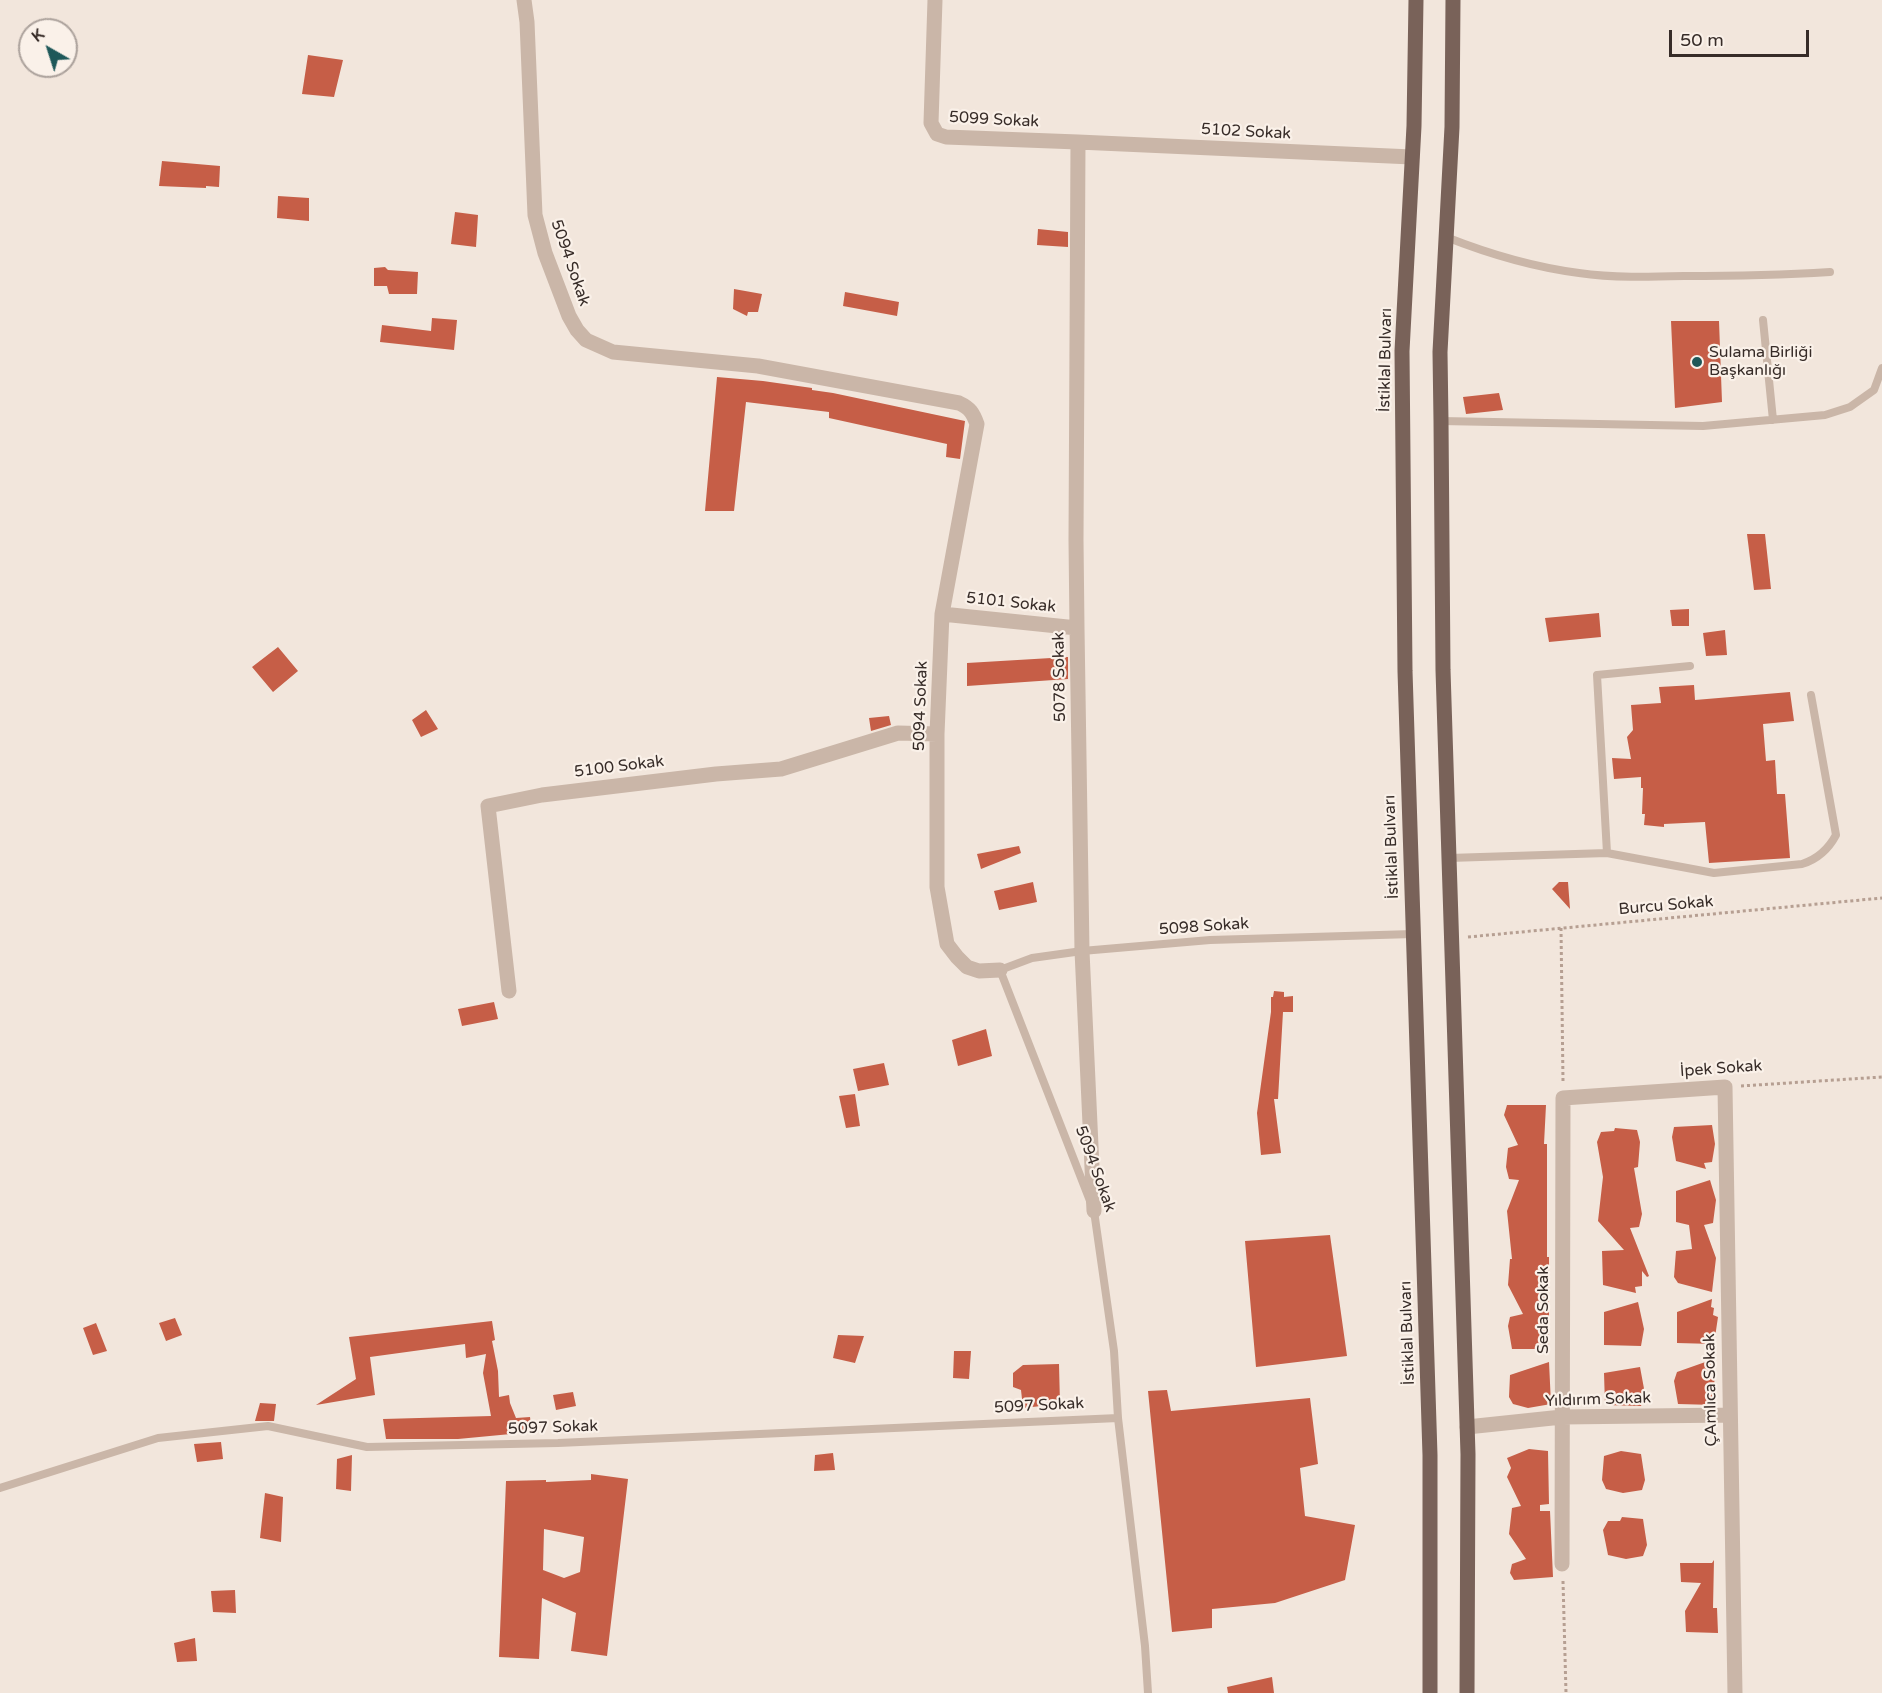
<!DOCTYPE html>
<html>
<head>
<meta charset="utf-8">
<style>
	body { margin:0 }
	#map { position:relative; width:1882px; height:1693px; overflow:hidden; background:#f2e6dc; font-family:"Varela Round",sans-serif }
	canvas { display:block }
	.north { position:absolute; left:18px; top:18px; width:60px; height:60px; box-sizing:border-box; background:#faf1e9; border:2px solid #aca29c; border-radius:50%; rotate:321deg; font-size:16px; font-weight:700; line-height:24px; text-align:center; color:#372c28 }
	.north::after { content:''; display:block; margin:auto; width:21px; height:27px; background:#1e5859; clip-path:polygon(50% 0,100% 100%,50% 72%,0 100%) }
	.scale { position:absolute; left:1669px; top:30px; width:140px; height:27px; box-sizing:border-box; border:3px solid #372c28; border-top:0; padding-left:8px; font-size:18px; line-height:21px; white-space:nowrap; color:#372c28; -webkit-text-stroke:4px #faf1e9; paint-order:stroke }
</style>
</head>
<body>
<div id="map">
<canvas width="1882" height="1693"></canvas>
<div class="north">K</div>
<div class="scale">50 m</div>
</div>
<script>
const context = document.querySelector('canvas').getContext('2d');
context.lineJoin = 'round';
function fillPath(path, color) {
  context.fillStyle = color;
  context.fill(path, 'evenodd');
}
function strokePath(path, color, width, dash) {
  context.strokeStyle = color;
  context.lineWidth = width;
  context.lineCap = dash ? 'butt' : 'round';
  context.setLineDash(dash || []);
  context.stroke(path);
}
function label(font, color, halo, rows, align = 'center') {
  context.font = font + ' "Varela Round",sans-serif';
  context.lineWidth = 4.5;
  context.setLineDash([]);
  context.textBaseline = 'middle';
  context.strokeStyle = halo;
  context.fillStyle = color;
  for (const [text, x, y, turn = 0] of rows) {
    context.save();
    context.translate(x, y);
    context.rotate((+turn || 0) * Math.PI / 180);
    context.textAlign = isNaN(turn) ? turn : align;
    if (halo) context.strokeText(text, 0, 0);
    context.fillText(text, 0, 0);
    context.restore();
  }
}
fillPath(new Path2D(`
	M308,55L343,60L334,97L302,94Z
	M162,161L220,166L219,187L206,186V188L159,186Z
	M278,196L309,198V221L277,218Z
	M455,212L478,215L476,247L451,244Z
	M1038,229L1068,232V247L1037,245Z
	M385,267L388,270L418,272L417,294H389L387,286H374V268Z
	M734,289L762,294L758,312H748L747,316L733,309Z
	M845,292L899,302L897,316L843,306Z
	M432,318L457,320L454,350L380,342L382,325L431,331Z
	M1671,321H1719L1722,402L1675,408Z
	M717,377L763,381L812,388V390L833,393L965,421L960,459L946,457L947,444L829,418V412L746,402L734,511H705Z
	M1499,393L1503,410L1466,414L1463,397Z
	M1747,534H1765L1771,589L1754,590Z
	M1689,609V626H1672L1670,610Z
	M1599,613L1601,637L1549,642L1545,618Z
	M1725,630L1727,655L1706,656L1703,633Z
	M278,647L298,671L273,692L252,667Z
	M1068,657V679L967,686V663Z
	M1694,685L1695,700L1790,692L1794,721L1763,724L1766,761L1775,760L1777,794H1785L1790,858L1709,863L1705,822L1664,824V827L1644,825L1645,814H1642L1643,788H1641V777L1614,779L1612,758L1631,759L1627,737L1633,730L1631,705L1661,703L1659,687Z
	M426,710L438,729L421,737L412,720Z
	M889,716L891,725L871,731L869,718Z
	M1019,846L1021,853L981,869L977,854Z
	M1033,882L1037,902L999,910L994,891Z
	M1559,882H1568L1570,909L1552,889Z
	M1274,991L1284,992V997L1293,996V1012H1283L1278,1099H1274L1281,1153L1261,1155L1257,1113L1271,1012V997H1273Z
	M494,1002L498,1019L462,1026L458,1009Z
	M986,1029L992,1056L958,1066L952,1040Z
	M884,1063L889,1085L858,1091L853,1069Z
	M855,1094L860,1126L846,1128L839,1096Z
	M1507,1105H1546L1544,1144H1547V1257H1549V1349H1512L1508,1326L1510,1317L1523,1314L1508,1285L1510,1259H1512L1507,1211L1519,1180L1509,1179L1506,1167L1508,1148L1518,1145L1504,1115Z
	M1712,1125L1715,1144L1712,1162L1704,1163L1706,1169L1676,1161L1672,1137L1674,1127Z
	M1615,1128L1637,1130L1640,1142L1638,1167L1634,1168L1642,1214L1639,1227L1630,1228L1649,1276L1647,1277L1642,1271V1286L1635,1287L1636,1293L1603,1285L1602,1251L1624,1250L1598,1221L1603,1177L1597,1142L1601,1132L1614,1131Z
	M1710,1180L1716,1200L1713,1223L1704,1225L1716,1258L1712,1292L1678,1283L1674,1277L1676,1251L1692,1249L1689,1225L1676,1222V1191Z
	M1330,1235L1347,1356L1256,1367L1245,1241Z
	M1712,1299L1711,1307L1714,1308L1713,1315L1718,1317L1714,1344L1677,1343V1312Z
	M1638,1302L1644,1329L1641,1346L1604,1345V1312Z
	M175,1318L182,1335L166,1341L159,1323Z
	M492,1321L495,1340L492,1341L498,1371L499,1397L509,1395L510,1403L516,1418L530,1417L532,1432L458,1439H386L383,1419L491,1416L483,1373L486,1354L466,1358L465,1344L370,1357L375,1395L316,1405L356,1379L349,1337Z
	M96,1323L107,1351L93,1355L83,1328Z
	M838,1335L864,1336L855,1363L833,1358Z
	M954,1351H971L969,1379L953,1378Z
	M1711,1360L1710,1367H1714L1715,1405L1678,1404L1674,1381L1677,1372Z
	M1549,1362L1551,1404L1528,1408L1513,1404L1509,1397L1510,1375Z
	M1059,1364L1060,1404L1023,1408L1021,1390L1013,1387V1373L1023,1365Z
	M1640,1367L1645,1394L1641,1406L1605,1405L1604,1373Z
	M1167,1390L1171,1411L1310,1398L1318,1464L1300,1468L1305,1516L1355,1525L1345,1580L1275,1603L1212,1609V1628L1172,1632L1148,1391Z
	M573,1392L576,1406L556,1410L553,1395Z
	M260,1403L276,1404L274,1421H255Z
	M221,1442L223,1459L197,1462L194,1444Z
	M1529,1449L1548,1451L1549,1504L1540,1505V1511H1550L1553,1577L1514,1580L1510,1573L1512,1564L1526,1559L1509,1534L1512,1508L1521,1506L1507,1477L1511,1468L1507,1458Z
	M1621,1451L1641,1454L1645,1480L1642,1490L1623,1493L1606,1489L1602,1480L1604,1456Z
	M833,1453L835,1470L814,1471L815,1455Z
	M352,1455L351,1491L336,1489L337,1459Z
	M591,1474L628,1479L607,1656L571,1651L576,1613L542,1598L539,1659L499,1657L506,1481L546,1480V1482L591,1480ZM544,1529L584,1537L580,1572L564,1578L543,1570Z
	M265,1493L283,1497L281,1542L260,1538Z
	M1622,1517L1643,1519L1647,1545L1643,1556L1626,1559L1608,1555L1603,1530L1608,1521H1620Z
	M1714,1560L1713,1608H1717L1718,1633L1686,1632L1685,1611L1701,1583L1681,1582L1680,1563H1712Z
	M235,1590L236,1613L213,1612L211,1591Z
	M195,1638L197,1661L177,1662L174,1643Z
	M1272,1677L1274,1693H1228L1227,1687Z`), '#c65e47');
strokePath(new Path2D(`
	M1561,928L1563,1081
	M1468,937L1882,898
	M1741,1086L1882,1077
	M1563,1581L1566,1693`), '#b69f92', 3, [3, 3]);
strokePath(new Path2D(`
	M1446,237C1489,254 1533,267 1579,273C1613,278 1649,277 1684,276C1733,276 1782,275 1830,272
	M1763,320L1773,420
	M1441,421L1703,426L1825,415L1850,407L1874,390L1882,368
	M1607,853L1597,675L1690,666
	M1449,858L1607,853L1714,873L1802,864C1818,859 1828,850 1836,835L1811,695
	M0,1488L158,1438L268,1426L367,1447L558,1443L1118,1418
	M1148,1693L1145,1646L1118,1418L1114,1351L1094,1211L1000,970L1032,958L1082,951L1210,940L1413,934`), '#cab6a8', 8);
strokePath(new Path2D(`
	M524,0L527,22L535,215L545,253L569,316L577,330L586,340L613,352L758,366L959,403C970,408 973,413 977,424L942,614L937,734V887L947,944L957,957L967,967L979,971L1000,970
	M935,0L931,123L937,134L946,137L1078,142L1412,157
	M1078,142L1076,540L1077,628L1082,951L1094,1211
	M942,614L1077,628
	M509,991L488,806L542,795L716,774L781,769L898,733L937,734
	M1467,1427L1562,1417L1730,1415
	M1562,1564L1563,1098L1725,1087L1735,1693`), '#cab6a8', 15);
strokePath(new Path2D(`
	M1416,0L1414,126L1402,351L1405,671L1430,1455V1693
	M1453,0L1452,127L1440,352L1441,421L1443,670L1468,1454L1467,1693`), '#796259', 15);
for (const [x, y, r, color] of [
	[1697,362,6,"#1e5859"]
]) {
  const dot = new Path2D();
  dot.arc(x, y, r, 0, 2 * Math.PI);
  context.fillStyle = color;
  context.fill(dot);
  strokePath(dot, '#faf1e9', 2);
}
label('16px', '#372c28', '#faf1e9', [
	["5099 Sokak",994,120,3],
	["5102 Sokak",1246,132,3],
	["5094 Sokak",570,263,71],
	["İstiklal Bulvarı",1386,360,-89],
	["5101 Sokak",1011,603,6],
	["5078 Sokak",1060,677,-91],
	["5094 Sokak",921,706,-88],
	["5100 Sokak",619,767,-7],
	["İstiklal Bulvarı",1392,847,-92],
	["Burcu Sokak",1666,906,-5],
	["5098 Sokak",1204,927,-4],
	["İpek Sokak",1721,1069,-4],
	["5094 Sokak",1095,1169,70],
	["Seda Sokak",1544,1310,-90],
	["İstiklal Bulvarı",1408,1333,-92],
	["ÇAmlıca Sokak",1711,1390,-91],
	["Yıldırım Sokak",1598,1400,-2],
	["5097 Sokak",1039,1406,-3],
	["5097 Sokak",553,1428,-2]
]);
label('16px', '#372c28', '#faf1e9', [
	["Sulama Birliği",1709,353],
	["Başkanlığı",1709,371]
], 'left');
</script>
</body>
</html>
